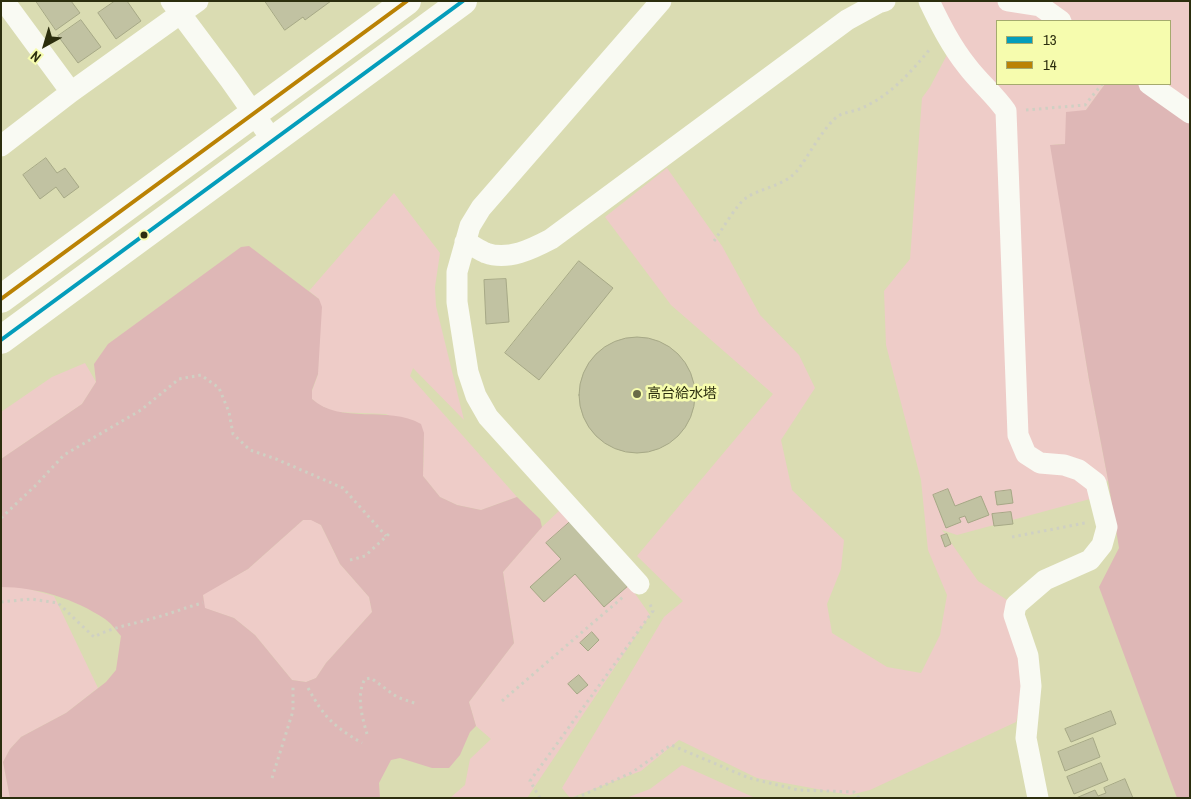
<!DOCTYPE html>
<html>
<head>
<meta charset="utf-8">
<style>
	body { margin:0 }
	#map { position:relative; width:1191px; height:799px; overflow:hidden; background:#dadcb2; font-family:"Archivo Narrow",sans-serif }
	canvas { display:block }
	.frame { position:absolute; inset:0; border:2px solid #2c2e0e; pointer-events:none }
	.legend { position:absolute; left:996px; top:20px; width:175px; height:65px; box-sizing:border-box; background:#f6fcae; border:1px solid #a5aa6e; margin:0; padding:6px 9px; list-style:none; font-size:15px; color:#2c2e0e }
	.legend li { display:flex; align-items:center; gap:10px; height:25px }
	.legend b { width:25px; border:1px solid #a5aa6e }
	.north { position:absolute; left:20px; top:20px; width:50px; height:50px; -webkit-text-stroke:4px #f6fcae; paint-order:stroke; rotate:219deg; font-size:14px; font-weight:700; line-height:20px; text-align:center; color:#2c2e0e }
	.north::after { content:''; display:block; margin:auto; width:18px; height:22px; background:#2c2e0e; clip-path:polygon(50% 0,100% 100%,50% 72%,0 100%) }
</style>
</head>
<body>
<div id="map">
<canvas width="1191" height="799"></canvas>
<div class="frame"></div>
<ul class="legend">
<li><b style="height:6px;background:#049dbb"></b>13</li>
<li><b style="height:6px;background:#ba8204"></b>14</li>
</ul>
<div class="north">N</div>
</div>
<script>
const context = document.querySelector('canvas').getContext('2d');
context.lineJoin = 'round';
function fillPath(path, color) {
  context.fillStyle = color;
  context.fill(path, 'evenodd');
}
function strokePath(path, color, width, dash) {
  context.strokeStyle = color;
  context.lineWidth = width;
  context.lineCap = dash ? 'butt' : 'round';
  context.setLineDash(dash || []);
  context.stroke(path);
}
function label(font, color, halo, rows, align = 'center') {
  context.font = font + ' "Archivo Narrow","Noto Sans JP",sans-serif';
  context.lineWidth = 5;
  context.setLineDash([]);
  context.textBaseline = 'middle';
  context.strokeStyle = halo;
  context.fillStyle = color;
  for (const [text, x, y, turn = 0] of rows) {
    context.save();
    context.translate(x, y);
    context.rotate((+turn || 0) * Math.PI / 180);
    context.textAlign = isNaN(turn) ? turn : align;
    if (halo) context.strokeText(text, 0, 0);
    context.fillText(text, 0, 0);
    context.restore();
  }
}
fillPath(new Path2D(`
	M920,1H1190V122L1141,84H1170V21H997V84H1105L1086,110L1065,144L1051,145L1089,380L1108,480L1090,499L957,535L942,530L978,581L1007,600L1006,616L1024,664L1023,694L1016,722L870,790L850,795L757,778L679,740L641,771L570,798L562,788L664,617L683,601L637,556L773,394L671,305L605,217L667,168L722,246L760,315L799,355L815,388L781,440L792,490L844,540L841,569L827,604L832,633L887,667L921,673L940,635L947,595L928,550L921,480L886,345L884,291L910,259L922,98L930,87L948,53Z
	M394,193L440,253L435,287L436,306L464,420L413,368L410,376L517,497L481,510L457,505L440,497L423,476L424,433L386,414L334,412L319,405L312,399V391L318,374L319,299L309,291Z
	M85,363L96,382L82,404L1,459V412L52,377Z
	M560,510L629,585L650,615L527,798H450L465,785L470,759L491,739L476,726L469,702L514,643L503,572L542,527Z
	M303,520H312L321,525L340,564L369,597L372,612L326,663L316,678L306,682L292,680L255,635L234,618L204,608L203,594L248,569Z
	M1,587H22L54,596L98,688L66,713L21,737L10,749L3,762L10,798H1Z
	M682,765L753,797L756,798H626L650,789Z`), '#eeccc8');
fillPath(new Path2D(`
	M1105,84H1141L1190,122V798H1177L1099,587L1119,548L1108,480L1089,380L1050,145L1065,144L1066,112L1086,110Z
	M249,246L319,299L322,307L318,374L312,390V399C340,425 388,405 421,424L424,433L423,476L440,497L457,505L481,510L517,497L540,519L542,527L503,572L514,643L469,702L476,726L470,732L460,755L449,768H432L400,758L391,760L379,783L380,798H10L3,762L10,749L21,737L66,713L106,682L116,670L121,636C116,630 111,623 105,619C75,599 37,587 1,587V459L82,404L96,382L94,364L108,344L241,247ZM303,520H311L321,525L340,564L369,597L372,612L326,663L316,678L306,682L292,680L255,635L234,618L205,608L203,595L248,569Z`), '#deb7b6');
const building = new Path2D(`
	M36,1H71L80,13L56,30Z
	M115,1H127L141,21L116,39L98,13Z
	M265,1H331L305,20L303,17L285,30Z
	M81,20L101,47L78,63L58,36Z
	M46,158L57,173L65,168L79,187L64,198L56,187L40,199L23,175Z
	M579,261L613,288L539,380L505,353Z
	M506,279L509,322L486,324L484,280Z
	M579 395a58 58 0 1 1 116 0a58 58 0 1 1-116 0Z
	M948,489L955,506L981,496L989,515L968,523L965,516L959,518L961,522L946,528L933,495Z
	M1011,490L1013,503L997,505L995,492Z
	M1011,512L1013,524L994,526L992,514Z
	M571,521L629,585L604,607L575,574L544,602L530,587L561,559L546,543Z
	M947,534L951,544L945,547L941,536Z
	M592,632L599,640L588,651L580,643Z
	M579,675L588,685L577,694L568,684Z
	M1111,711L1116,724L1071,742L1065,729Z
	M1093,738L1100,757L1065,771L1058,752Z
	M1101,763L1108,780L1074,794L1067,777Z
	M1125,779L1133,798H1076L1095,790L1098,796L1106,793L1104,788Z`);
fillPath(building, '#c1c2a2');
strokePath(building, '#a6a886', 1);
strokePath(new Path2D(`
	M1026,110L1085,105L1102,84
	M714,241C722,230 736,205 746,198C761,188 783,186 796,172C808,158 825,123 840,115C847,112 855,111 862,108C891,95 910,73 930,49
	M1,518L36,485L64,455L141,410L179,379L201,375L219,388L229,412L233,434L250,450L276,459L343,488L386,536
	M1012,537L1085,523
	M350,560L365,556L390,533
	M1,602L31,599L58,603L94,637C112,627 134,624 154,618C170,614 186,607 203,603
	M308,688C324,717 333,726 362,743
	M502,701L623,597
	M367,734C362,717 356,695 365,679L371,678L397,697L417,704
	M272,778L293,711V687
	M540,798L530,781L653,611L649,602
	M576,798L631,773L671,745L749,778L798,790L854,792L859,798`), '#cfd0c3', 3, [2.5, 4]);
strokePath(new Path2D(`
	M4,1L71,92
	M171,1L230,80L273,141
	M929,1C940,24 951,46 967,66C979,82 994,94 1006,111L1018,435L1026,454L1040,463L1064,465L1079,470L1096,483L1107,527L1102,545L1090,560L1045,580L1016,605L1014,615L1028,656L1031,686L1026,738L1038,798
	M1008,1L1040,6L1061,21
	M1149,84L1190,113
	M1,146L71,92L198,1
	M465,242C472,245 479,250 486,253C508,261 532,249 551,239L847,20L878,3L885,1
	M639,584L488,417L476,396L468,372L457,302V272L470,226L481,208L661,1`), '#f9faf3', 21);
strokePath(new Path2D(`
	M1,299L407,1
	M1,340L463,1`), '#f9faf3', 28);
strokePath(new Path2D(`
	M1,340L463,1`), '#049dbb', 4);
strokePath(new Path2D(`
	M1,299L407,1`), '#ba8204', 4);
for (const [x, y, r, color] of [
	[144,235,4.5,"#2c2e0e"],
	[637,394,5,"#696b47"]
]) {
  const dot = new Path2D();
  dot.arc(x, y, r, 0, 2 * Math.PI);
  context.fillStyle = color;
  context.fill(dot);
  strokePath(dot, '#f6fcae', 2);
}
label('14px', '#2c2e0e', '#f6fcae', [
	["高台給水塔",647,394]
], 'left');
</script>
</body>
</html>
